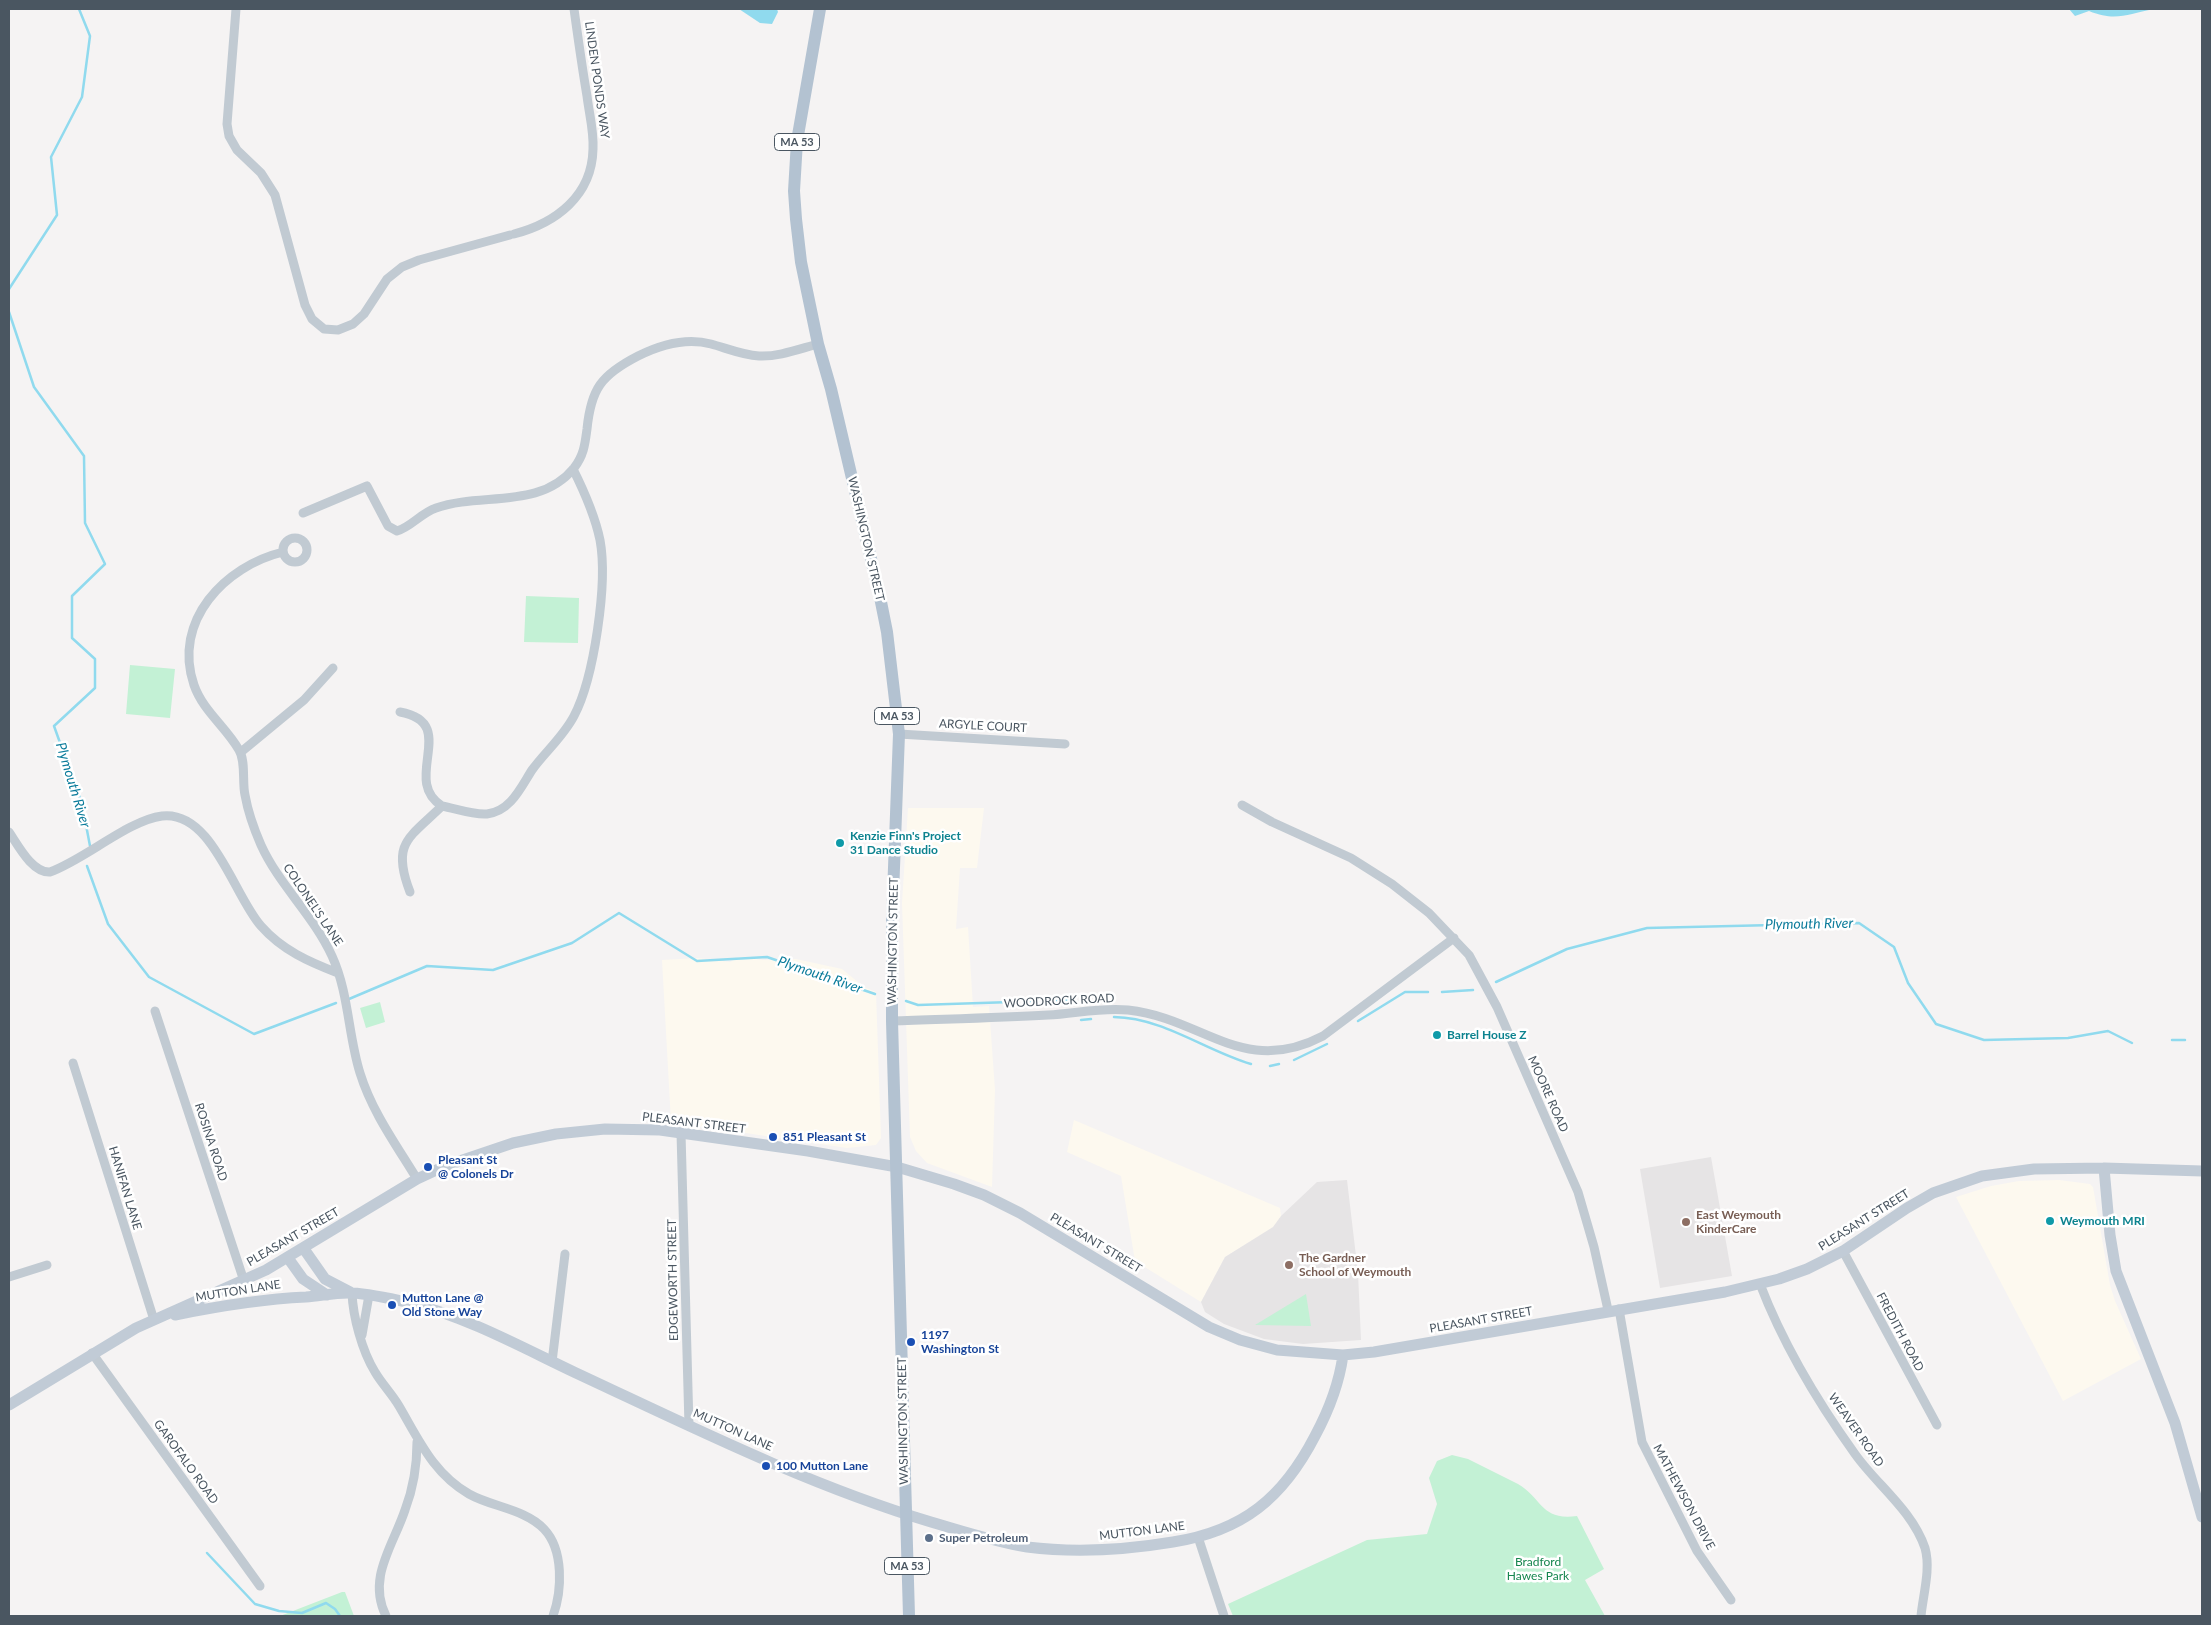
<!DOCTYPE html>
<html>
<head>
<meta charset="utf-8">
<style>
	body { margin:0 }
	#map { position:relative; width:2211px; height:1625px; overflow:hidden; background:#f5f3f3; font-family:Lato,sans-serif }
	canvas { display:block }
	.frame { position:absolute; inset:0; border:10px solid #4a5661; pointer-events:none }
</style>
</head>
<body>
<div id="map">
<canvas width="2211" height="1625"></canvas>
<div class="frame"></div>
</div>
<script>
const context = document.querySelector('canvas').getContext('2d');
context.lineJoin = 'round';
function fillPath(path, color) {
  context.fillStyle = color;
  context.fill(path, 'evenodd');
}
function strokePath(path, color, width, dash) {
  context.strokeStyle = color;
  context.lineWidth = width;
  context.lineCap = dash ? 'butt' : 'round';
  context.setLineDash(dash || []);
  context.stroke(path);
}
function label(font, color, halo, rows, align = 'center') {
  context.font = font + ' Lato,sans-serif';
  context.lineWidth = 5;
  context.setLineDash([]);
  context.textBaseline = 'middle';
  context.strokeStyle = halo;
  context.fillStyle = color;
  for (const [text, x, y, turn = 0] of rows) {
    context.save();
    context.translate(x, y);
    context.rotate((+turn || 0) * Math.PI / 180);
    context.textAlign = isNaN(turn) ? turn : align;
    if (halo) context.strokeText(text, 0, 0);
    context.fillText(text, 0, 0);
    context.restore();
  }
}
fillPath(new Path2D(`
	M908,808H984L977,868H960L956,929L968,927L973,1007L989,1006L995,1090L992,1187L927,1163L916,1151L910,1137L902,903Z
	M740,957L763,960L796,959L842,969L864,987L876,992L881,1138L876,1145L847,1148L671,1122L662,960L698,958L730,962Z
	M1074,1120L1280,1208L1281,1216L1274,1227L1225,1257L1201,1302L1135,1261L1121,1176L1067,1152Z
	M2059,1180L2090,1184L2093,1187L2110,1285L2115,1301L2141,1359L2063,1401L1956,1197L1991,1186L2019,1181Z`), '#fdf9ef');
fillPath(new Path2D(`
	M1711,1157L1732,1276L1660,1288L1640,1169Z
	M1347,1180L1358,1273L1361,1340L1303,1344L1264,1339L1224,1324L1205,1312L1201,1302L1225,1257L1273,1227L1281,1216L1317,1182Z`), '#e6e4e5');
fillPath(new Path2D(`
	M526,596L579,598L578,643L524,642Z
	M130,665L175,669L170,718L126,714Z
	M380,1002L385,1022L366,1028L360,1008Z
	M1306,1294L1311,1326L1255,1325Z
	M1452,1455L1468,1459L1518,1484C1543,1499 1541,1521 1577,1516L1604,1569L1585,1580L1605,1616H1233L1228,1604L1367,1540L1427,1534L1437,1504L1429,1478L1437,1461Z
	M342,1592H345L354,1616H280Z`), '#c3f1d5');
fillPath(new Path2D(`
	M739,9H777L778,12L772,24L760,23Z
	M2069,9H2154C2127,14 2116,22 2089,11L2075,16Z`), '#90daee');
strokePath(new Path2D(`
	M9,289L57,215L51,157L82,97L90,36L79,9
	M9,312L34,387L84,456L85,523L105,564L72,596V638L95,659V688L54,726L82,804L90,846
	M87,866L108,924L149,977L254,1034L336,1003
	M1496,982L1567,949L1647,928L1859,923L1894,947L1908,983L1936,1024L1984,1040L2068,1038L2108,1031L2132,1043
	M1442,992L1473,990
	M349,999L427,966L493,970L572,943L619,913L697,961L767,957L875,994
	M906,1001L918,1005L1012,1002
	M1030,1001L1068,1000
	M1114,1017C1164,1018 1204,1050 1251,1064
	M1081,1020L1091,1019
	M1358,1021L1405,992H1428
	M2172,1040H2185
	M1294,1060L1327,1044
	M1270,1066L1279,1064
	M207,1553L255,1604L279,1611L302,1613L326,1603L335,1609L340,1616`), '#90daee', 2.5);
strokePath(new Path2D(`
	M236,9L227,124L229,136L237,150L261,173L275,195L305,305L312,319L324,329L338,330L353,324L364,314L387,279L402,267L419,260L510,235
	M514,234C556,223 592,196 593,149C594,131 589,113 587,96C582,67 578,38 574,9
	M303,513L367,486L388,526L397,531C411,527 421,513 436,508C481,492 540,510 574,468C584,455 585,444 587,429C591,389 601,375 638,356C660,345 685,337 711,344C726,348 742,355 759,356C778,357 799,349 818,344
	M283 550a12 12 0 1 1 24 0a12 12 0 1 1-24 0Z
	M283,552C225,566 172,621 194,685C203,711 226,727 239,750C246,761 242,782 245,795C248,812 254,829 261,845C279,885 314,916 332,956C349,993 348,1035 360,1073C372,1112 397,1146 417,1179
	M400,712C461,723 400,780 442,806C409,838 391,843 410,892
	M899,734L1065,744
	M241,752L304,700L333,668
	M1242,805L1272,822L1351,858L1392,884L1429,913L1469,955L1497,1007L1578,1192L1594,1247L1608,1310
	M442,806C457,809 473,815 487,814C511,811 521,787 532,770C545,752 563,737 574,716C594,678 608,583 600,540C595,516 584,491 573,469
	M9,832C18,845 32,873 50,872C84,860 129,820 162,816C212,810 234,896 261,926C282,950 309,962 338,973
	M155,1011L244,1281
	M892,1021C944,1019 996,1018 1048,1015C1074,1014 1101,1007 1128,1010C1203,1018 1243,1078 1323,1036L1454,938
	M73,1063L154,1320
	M681,1133L689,1426
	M1843,1251L1937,1425
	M9,1277L47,1265
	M1760,1284C1783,1344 1817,1401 1855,1454C1877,1485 1912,1510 1925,1548C1931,1569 1923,1595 1921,1616
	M352,1293C353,1317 362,1351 375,1372C382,1384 392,1394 399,1406C419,1440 433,1473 469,1494C492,1507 525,1509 544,1529C564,1550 562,1591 553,1616
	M1619,1309L1642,1442L1697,1551L1731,1600
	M362,1335L369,1295
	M92,1353L260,1586
	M552,1362L565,1254
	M1198,1537L1224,1616
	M386,1616C367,1578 393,1546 405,1510C413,1489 417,1464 417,1442`), '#c1cad2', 9);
strokePath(new Path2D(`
	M2104,1168L2110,1235L2116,1271L2175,1423L2202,1517
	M304,1249L325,1279L350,1292
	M288,1258L303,1279L327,1295
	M175,1315C219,1306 261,1299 306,1297C321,1296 337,1292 352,1293C371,1294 393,1299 411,1303C469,1318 523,1348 576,1373C692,1427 808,1485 931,1522C962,1531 995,1542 1027,1547C1076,1553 1125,1550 1173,1542C1243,1531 1283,1498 1315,1436C1329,1410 1339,1385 1343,1355
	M9,1405L136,1328L266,1270L417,1179L445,1166L513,1143L556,1134L605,1129L660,1130L808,1151L897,1167L954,1184L984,1195L1020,1213L1209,1327L1240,1340L1277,1350L1343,1355L1374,1352L1725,1292L1779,1279L1807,1269L1843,1251L1907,1208L1933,1193L1982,1176L2034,1169L2104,1168L2202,1171`), '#c1cbd6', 11);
strokePath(new Path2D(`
	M820,9L797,141L794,191L796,219L801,262L818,344L831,389L880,597L887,632L899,734L892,921V1021L909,1616`), '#b3c2d1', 12);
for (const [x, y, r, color] of [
	[840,843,5,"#0f9aa8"],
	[1437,1035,5,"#0f9aa8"],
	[773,1137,5,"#1a4fb4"],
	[428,1167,5,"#1a4fb4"],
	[2050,1221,5,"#0f9aa8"],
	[1686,1222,5,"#8d6e63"],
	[1289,1265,5,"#8d6e63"],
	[392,1305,5,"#1a4fb4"],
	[911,1342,5,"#1a4fb4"],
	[766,1466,5,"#1a4fb4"],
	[929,1538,5,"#5c6f8a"]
]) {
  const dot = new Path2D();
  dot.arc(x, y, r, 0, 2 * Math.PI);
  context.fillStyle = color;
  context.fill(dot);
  strokePath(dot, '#fff', 2);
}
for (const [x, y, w] of [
	[797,142,45],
	[897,716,45],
	[907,1566,45]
]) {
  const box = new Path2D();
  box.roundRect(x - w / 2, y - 8.5, w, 17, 4);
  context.fillStyle = '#fff';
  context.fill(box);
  strokePath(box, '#4a5661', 1);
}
label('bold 11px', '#4a5661', null, [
	["MA 53",797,142],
	["MA 53",897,716],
	["MA 53",907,1566]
]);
label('12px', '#4a5661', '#fff', [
	["LINDEN PONDS WAY",597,80,82],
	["WASHINGTON STREET",866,539,77],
	["ARGYLE COURT",983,726,3],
	["COLONEL'S LANE",313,905,56],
	["WASHINGTON STREET",893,941,-89],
	["WOODROCK ROAD",1059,1001,-3],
	["MOORE ROAD",1548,1094,66],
	["PLEASANT STREET",694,1123,7],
	["ROSINA ROAD",211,1142,72],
	["HANIFAN LANE",125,1188,73],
	["PLEASANT STREET",1864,1220,-32],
	["PLEASANT STREET",293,1237,-30],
	["PLEASANT STREET",1096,1243,31],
	["EDGEWORTH STREET",673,1280,-91],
	["MUTTON LANE",238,1291,-9],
	["PLEASANT STREET",1481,1320,-10],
	["FREDITH ROAD",1900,1332,62],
	["WASHINGTON STREET",903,1421,-91],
	["MUTTON LANE",733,1430,24],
	["WEAVER ROAD",1856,1430,55],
	["GAROFALO ROAD",186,1462,54],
	["MATHEWSON DRIVE",1684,1497,62],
	["MUTTON LANE",1142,1531,-7]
]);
label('bold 12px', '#0d838f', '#fff', [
	["Kenzie Finn's Project",850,836],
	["31 Dance Studio",850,850],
	["Barrel House Z",1447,1035],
	["Weymouth MRI",2060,1221]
], 'left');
label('bold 12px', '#164399', '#fff', [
	["851 Pleasant St",783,1137],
	["Pleasant St",438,1160],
	["@ Colonels Dr",438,1174],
	["Mutton Lane @",402,1298],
	["Old Stone Way",402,1312],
	["1197",921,1335],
	["Washington St",921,1349],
	["100 Mutton Lane",776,1466]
], 'left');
label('bold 12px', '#785e54', '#fff', [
	["East Weymouth",1696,1215],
	["KinderCare",1696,1229],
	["The Gardner",1299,1258],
	["School of Weymouth",1299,1272]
], 'left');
label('bold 12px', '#4e5e75', '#fff', [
	["Super Petroleum",939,1538]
], 'left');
label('12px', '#17864f', '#fff', [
	["Bradford",1538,1562],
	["Hawes Park",1538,1576]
]);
label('italic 14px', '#0c7c9b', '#fff', [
	["Plymouth River",73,785,73],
	["Plymouth River",1809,924,-1],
	["Plymouth River",820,975,19]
]);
</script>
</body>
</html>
